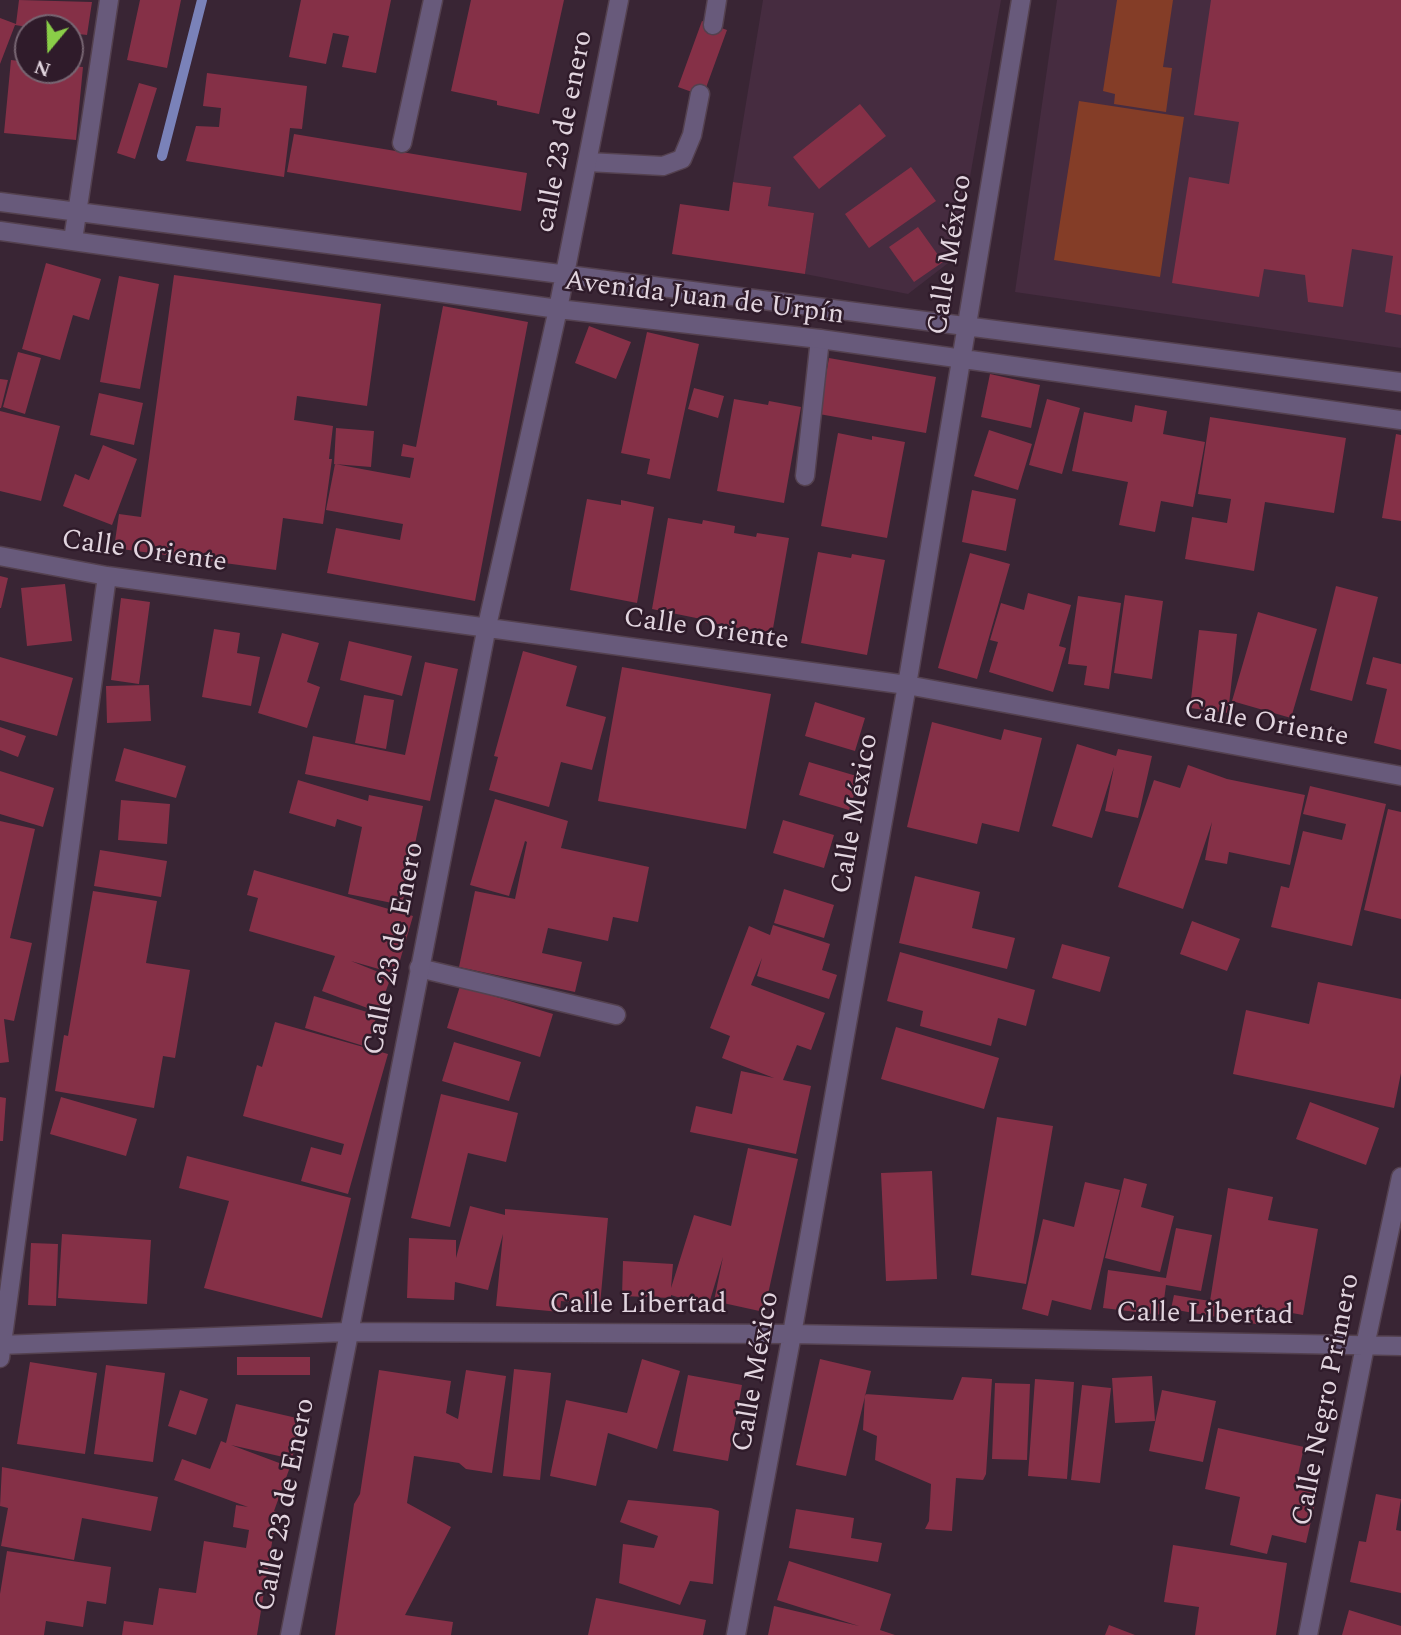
<!DOCTYPE html>
<html>
<head>
<meta charset="utf-8">
<style>
	body { margin:0 }
	#map { position:relative; width:1401px; height:1635px; overflow:hidden; background:#392534; font-family:Spectral,serif }
	canvas { display:block }
	.north { position:absolute; left:14px; top:14px; width:70px; height:70px; box-sizing:border-box; background:#2f1b2a; border:2px solid #776572; border-radius:50%; rotate:199deg; font-size:19px; font-weight:700; line-height:28px; text-align:center; color:#e2d5df }
	.north::after { content:''; display:block; margin:auto; width:24px; height:32px; background:#8ace48; clip-path:polygon(50% 0,100% 100%,50% 72%,0 100%) }
</style>
</head>
<body>
<div id="map">
<canvas width="1401" height="1635"></canvas>
<div class="north">N</div>
</div>
<script>
const context = document.querySelector('canvas').getContext('2d');
context.lineJoin = 'round';
function fillPath(path, color) {
  context.fillStyle = color;
  context.fill(path, 'evenodd');
}
function strokePath(path, color, width, dash) {
  context.strokeStyle = color;
  context.lineWidth = width;
  context.lineCap = dash ? 'butt' : 'round';
  context.setLineDash(dash || []);
  context.stroke(path);
}
function label(font, color, halo, rows, align = 'center') {
  context.font = font + ' Spectral,serif';
  context.lineWidth = 5;
  context.setLineDash([]);
  context.textBaseline = 'middle';
  context.strokeStyle = halo;
  context.fillStyle = color;
  for (const [text, x, y, turn = 0] of rows) {
    context.save();
    context.translate(x, y);
    context.rotate((+turn || 0) * Math.PI / 180);
    context.textAlign = isNaN(turn) ? turn : align;
    if (halo) context.strokeText(text, 0, 0);
    context.fillText(text, 0, 0);
    context.restore();
  }
}
fillPath(new Path2D(`
	M763,0H1001L956,257L908,294L805,274L814,213L768,206L771,187L733,182Z
	M1057,0H1401V348L1015,292Z`), '#462c40');
fillPath(new Path2D(`
	M1117,0H1173L1163,67L1172,68L1166,112L1114,104L1115,94L1103,91Z
	M1079,101L1184,117L1160,277L1054,260Z`), '#843d27');
strokePath(new Path2D(`
	M162,156L202,0`), '#7a82b9', 10);
fillPath(new Path2D(`
	M19,0L92,2L87,35L70,33V28H34L15,25L0,64V18L16,24Z
	M140,0H181L167,68L127,60Z
	M301,0H391L376,73L342,67L349,36L333,33L326,64L289,57Z
	M471,0H564L539,114L497,105V101L451,91Z
	M1211,0H1401V315L1385,312L1393,256L1352,249L1343,307L1308,302L1305,275L1264,269L1259,297L1172,283L1189,177L1229,184L1239,122L1194,115Z
	M702,21L727,30L703,96L678,87Z
	M11,60L28,62V70H70V66L83,67L76,140L4,133Z
	M207,73L307,86L302,129L290,128L284,177L186,161L196,126L219,127L221,108L203,106Z
	M139,83L157,88L135,159L117,153Z
	M860,104L886,136L819,189L793,157Z
	M294,134L527,173L521,211L287,172Z
	M911,167L936,201L869,248L845,214Z
	M733,182L771,187L768,206L814,213L805,274L672,254L680,204L729,211Z
	M918,227L943,262L914,282L889,247Z
	M46,263L101,279L89,320L73,315L60,360L22,349Z
	M174,275L381,304L367,406L297,396L294,420L333,426L329,459H332L323,524L283,518L276,570L114,548L119,514L141,517Z
	M119,276L159,284L140,389L100,382Z
	M443,306L528,322L475,601L327,573L336,528L400,540L403,524L326,510L335,464L410,478L414,458L401,456L403,444L416,447Z
	M589,326L631,342L616,379L575,363Z
	M647,332L699,344L670,479L647,474L650,459L621,453Z
	M18,352L41,358L25,414L3,407Z
	M829,358L936,377L926,433L819,414Z
	M990,374L1040,385L1031,428L981,417Z
	M0,379L8,380L1,408H0Z
	M694,388L724,396L718,418L688,409Z
	M99,393L143,403L134,445L90,435Z
	M734,399L768,405L769,401L801,407L784,503L717,491Z
	M1047,399L1080,408L1062,474L1029,465Z
	M1135,405L1167,411L1163,434L1205,442L1193,507L1161,501L1155,532L1119,525L1128,482L1072,471L1084,412L1132,422Z
	M0,411L60,426L41,501L0,491Z
	M1210,417L1346,438L1334,513L1265,502L1254,571L1185,559L1192,517L1227,523L1231,499L1198,494Z
	M336,428L374,431L371,467L334,464Z
	M989,430L1032,444L1018,490L974,476Z
	M838,433L872,440V436L905,442L887,538L821,526Z
	M1396,434L1401,435V521L1382,518Z
	M103,445L137,459L112,525L63,506L75,474L89,480Z
	M972,490L1016,499L1006,551L962,542Z
	M587,499L621,505V500L654,507L637,603L570,590Z
	M668,518L702,524L703,520L735,526L734,533L756,537L757,533L789,538L772,634L705,622L706,620L652,609Z
	M818,552L851,558L852,554L885,560L867,655L801,643Z
	M970,553L1010,564L977,679L938,668Z
	M0,576L8,578L1,608H0Z
	M65,584L72,641L27,646L21,588Z
	M1336,586L1378,597L1352,701L1310,690Z
	M1028,593L1071,605L1059,646L1066,648L1053,692L989,672L998,642L990,640L1001,603L1024,610Z
	M1125,595L1163,601L1152,679L1114,673Z
	M1078,596L1121,603L1109,689L1084,685L1087,666L1068,664Z
	M121,598L150,602L139,684L111,680Z
	M1258,612L1317,629L1291,718L1232,701Z
	M214,629L240,633L237,653L260,657L251,706L202,697Z
	M1199,630L1237,634L1228,713L1190,708Z
	M282,633L319,643L307,682L320,687L307,728L258,713Z
	M349,641L412,656L402,696L340,680Z
	M523,651L577,666L566,706L606,717L592,770L561,762L549,807L489,790L498,757L494,756Z
	M0,657L73,678L57,736L0,720Z
	M1373,657L1401,664V750L1374,743L1387,689L1366,684Z
	M425,662L458,669L430,801L305,774L313,736L405,755Z
	M622,667L771,694L746,829L598,801Z
	M149,685L151,721L107,723L106,686Z
	M364,695L394,700L386,749L355,743Z
	M815,702L865,718L855,751L805,736Z
	M932,722L1001,740L1004,729L1042,738L1019,832L982,823L977,844L907,827Z
	M0,727L26,736L18,757L0,750Z
	M1077,744L1116,756L1118,749L1152,756L1138,818L1105,811L1114,767L1092,838L1052,826Z
	M124,748L186,766L176,798L115,781Z
	M809,762L860,777L849,810L799,795Z
	M1188,765L1227,779L1305,795L1290,865L1229,852L1227,864L1205,860L1212,822L1183,909L1118,887L1154,780L1180,788Z
	M0,771L54,788L43,827L0,814Z
	M298,780L368,801L369,795L423,806L402,905L348,894L362,827L337,819L335,827L289,813Z
	M1310,786L1386,804L1352,946L1271,927L1281,886L1289,888L1303,831L1342,840L1346,824L1303,814Z
	M495,799L568,821L561,848L649,867L638,922L613,917L608,941L548,928L542,953L582,962L575,992L459,967L475,891L515,899L527,842L525,841L509,896L470,885Z
	M121,800L170,804L167,844L118,840Z
	M1388,809L1401,812V919L1364,910Z
	M783,820L834,835L824,868L773,853Z
	M0,821L35,829L10,938L32,943L14,1021L4,1019L9,1062L0,1063Z
	M100,850L167,861L161,897L94,886Z
	M254,870L413,916L396,974L351,961L391,977L378,1012L322,991L335,956L249,931L258,898L247,895Z
	M915,876L980,892L972,928L1015,938L1007,969L899,943Z
	M784,889L834,905L824,938L774,923Z
	M93,891L157,901L146,963L190,970L175,1058L163,1056L154,1108L55,1091L64,1035L68,1036Z
	M1192,921L1240,939L1227,971L1180,954Z
	M773,925L830,944L822,970L837,975L829,999L757,976L762,958L751,985L825,1013L811,1050L797,1045L783,1080L811,1086L796,1154L690,1132L696,1106L732,1114L741,1071L774,1078L722,1058L730,1036L710,1028L749,926L770,935Z
	M1062,944L1110,957L1100,992L1052,978Z
	M900,952L1035,990L1026,1026L998,1018L991,1046L920,1026L923,1011L887,1001Z
	M1318,982L1401,999V1073L1394,1108L1233,1074L1246,1010L1309,1024Z
	M460,986L553,1014L540,1057L447,1028Z
	M314,996L377,1015L367,1047L305,1028Z
	M275,1022L388,1054L348,1194L301,1181L311,1147L341,1155L344,1144L243,1116L257,1065L262,1067Z
	M896,1027L999,1058L984,1109L881,1079Z
	M454,1042L521,1062L509,1101L442,1081Z
	M441,1094L518,1113L506,1162L468,1153L450,1227L411,1218Z
	M0,1097L6,1098L3,1141H0Z
	M61,1097L137,1119L126,1156L50,1134Z
	M1310,1102L1379,1128L1366,1165L1296,1139Z
	M997,1117L1053,1126L1026,1284L971,1275Z
	M748,1148L798,1159L764,1312L714,1301L723,1257L708,1307L671,1295V1298L622,1296L623,1261L673,1264L671,1288L694,1215L731,1226Z
	M187,1156L351,1198L322,1318L204,1288L229,1201L179,1188Z
	M932,1171L937,1279L886,1281L881,1173Z
	M1124,1178L1147,1184L1141,1207L1174,1216L1160,1272L1105,1258Z
	M1085,1182L1120,1190L1091,1310L1052,1300L1048,1316L1022,1309L1043,1219L1074,1227Z
	M1228,1188L1273,1197L1268,1220L1318,1229L1303,1315L1259,1307L1256,1324L1171,1309L1174,1295L1210,1301Z
	M470,1206L505,1215V1209L608,1218L600,1305L561,1301L560,1312L496,1306L503,1234L488,1290L455,1282L454,1300L407,1298L409,1238L456,1240V1258Z
	M1176,1228L1212,1235L1201,1291L1166,1285L1162,1315L1103,1308L1108,1270L1166,1278Z
	M62,1234L151,1240L147,1304L58,1298Z
	M31,1243L58,1244L56,1306L28,1305Z
	M237,1357H310V1375H237Z
	M642,1359L680,1371L657,1449L608,1433L596,1486L550,1476L566,1400L627,1413Z
	M820,1359L871,1371L846,1476L796,1465Z
	M30,1362L97,1373L85,1454L17,1444Z
	M106,1365L165,1373L153,1462L94,1454Z
	M514,1369L551,1373L540,1480L503,1476Z
	M379,1370L451,1381L446,1413L458,1419L466,1370L506,1376L492,1473L466,1469L459,1463L414,1456L407,1503L451,1527L405,1615L453,1622L451,1635H335L354,1504L360,1494Z
	M688,1375L742,1385L728,1461L673,1451Z
	M1152,1376L1155,1421L1115,1423L1112,1378Z
	M962,1377L992,1379L986,1474L983,1480L956,1478L952,1531L925,1529L929,1521L931,1484L875,1460L877,1436L863,1430L865,1394L953,1400Z
	M1035,1379L1074,1382L1067,1479L1028,1476Z
	M995,1383L1030,1384L1027,1460L992,1459Z
	M1082,1385L1111,1388L1100,1483L1071,1480Z
	M180,1390L208,1399L196,1435L168,1426Z
	M1162,1390L1216,1401L1203,1462L1149,1451Z
	M236,1404L301,1419L292,1459L231,1445L290,1467L274,1511L277,1512L257,1635H122L124,1621L153,1625L159,1588L196,1593L204,1541L246,1548L249,1530L233,1527L236,1505L248,1507L174,1480L182,1459L210,1469L221,1441L226,1443Z
	M1218,1428L1304,1447L1296,1484L1318,1490L1306,1543L1272,1535L1267,1554L1230,1545L1240,1497L1205,1489Z
	M2,1467L158,1497L151,1531L82,1518L74,1560L1,1546L8,1508L0,1506Z
	M1376,1494L1401,1499L1396,1530L1401,1531V1593L1350,1582L1359,1541L1366,1542Z
	M628,1500L711,1508L719,1511L713,1584L690,1581L680,1605L619,1583L623,1544L654,1548L658,1536L620,1522Z
	M796,1509L854,1518L851,1538L882,1543L878,1562L789,1548Z
	M1173,1545L1287,1563L1276,1635H1195L1199,1607L1164,1602Z
	M7,1551L111,1567L106,1604L87,1601L83,1627L46,1621L44,1635H0V1594Z
	M789,1561L891,1594L880,1630L895,1635H768L774,1606L859,1626L777,1600Z
	M596,1598L706,1620L703,1635H588Z
	M1349,1610L1401,1626V1635H1342Z
	M1109,1625L1135,1635H1105Z`), '#853047');
const lane = new Path2D(`
	M713,25L717,0
	M588,162L663,166L682,159L692,135L700,94
	M805,476L820,339
	M419,968L616,1015`);
const street = new Path2D(`
	M402,143L433,0
	M0,202L1401,382
	M0,231L558,309L820,339L1401,420
	M73,240L109,0
	M0,556L107,576L907,685L1401,776
	M0,1345L347,1332L792,1334L1401,1346
	M0,1358L107,576
	M290,1635L487,626L558,309L619,0
	M736,1635L792,1334L907,685L1021,0
	M1308,1635L1365,1346L1401,1177`);
strokePath(lane, '#54414f', 21);
strokePath(street, '#54414f', 21);
strokePath(lane, '#685a7b', 18);
strokePath(street, '#685a7b', 18);
label('28px', '#e2d5df', '#2f1b2a', [
	["calle 23 de enero",566,132,-79],
	["Calle México",952,255,-81],
	["Avenida Juan de Urpín",704,300,7],
	["Calle Oriente",144,553,8],
	["Calle Oriente",706,631,8],
	["Calle Oriente",1266,725,10],
	["Calle México",857,814,-80],
	["Calle 23 de Enero",396,949,-79],
	["Calle Libertad",638,1307],
	["Calle Libertad",1205,1316,1],
	["Calle México",758,1372,-80],
	["Calle Negro Primero",1328,1400,-79],
	["Calle 23 de Enero",287,1505,-79]
]);
</script>
</body>
</html>
